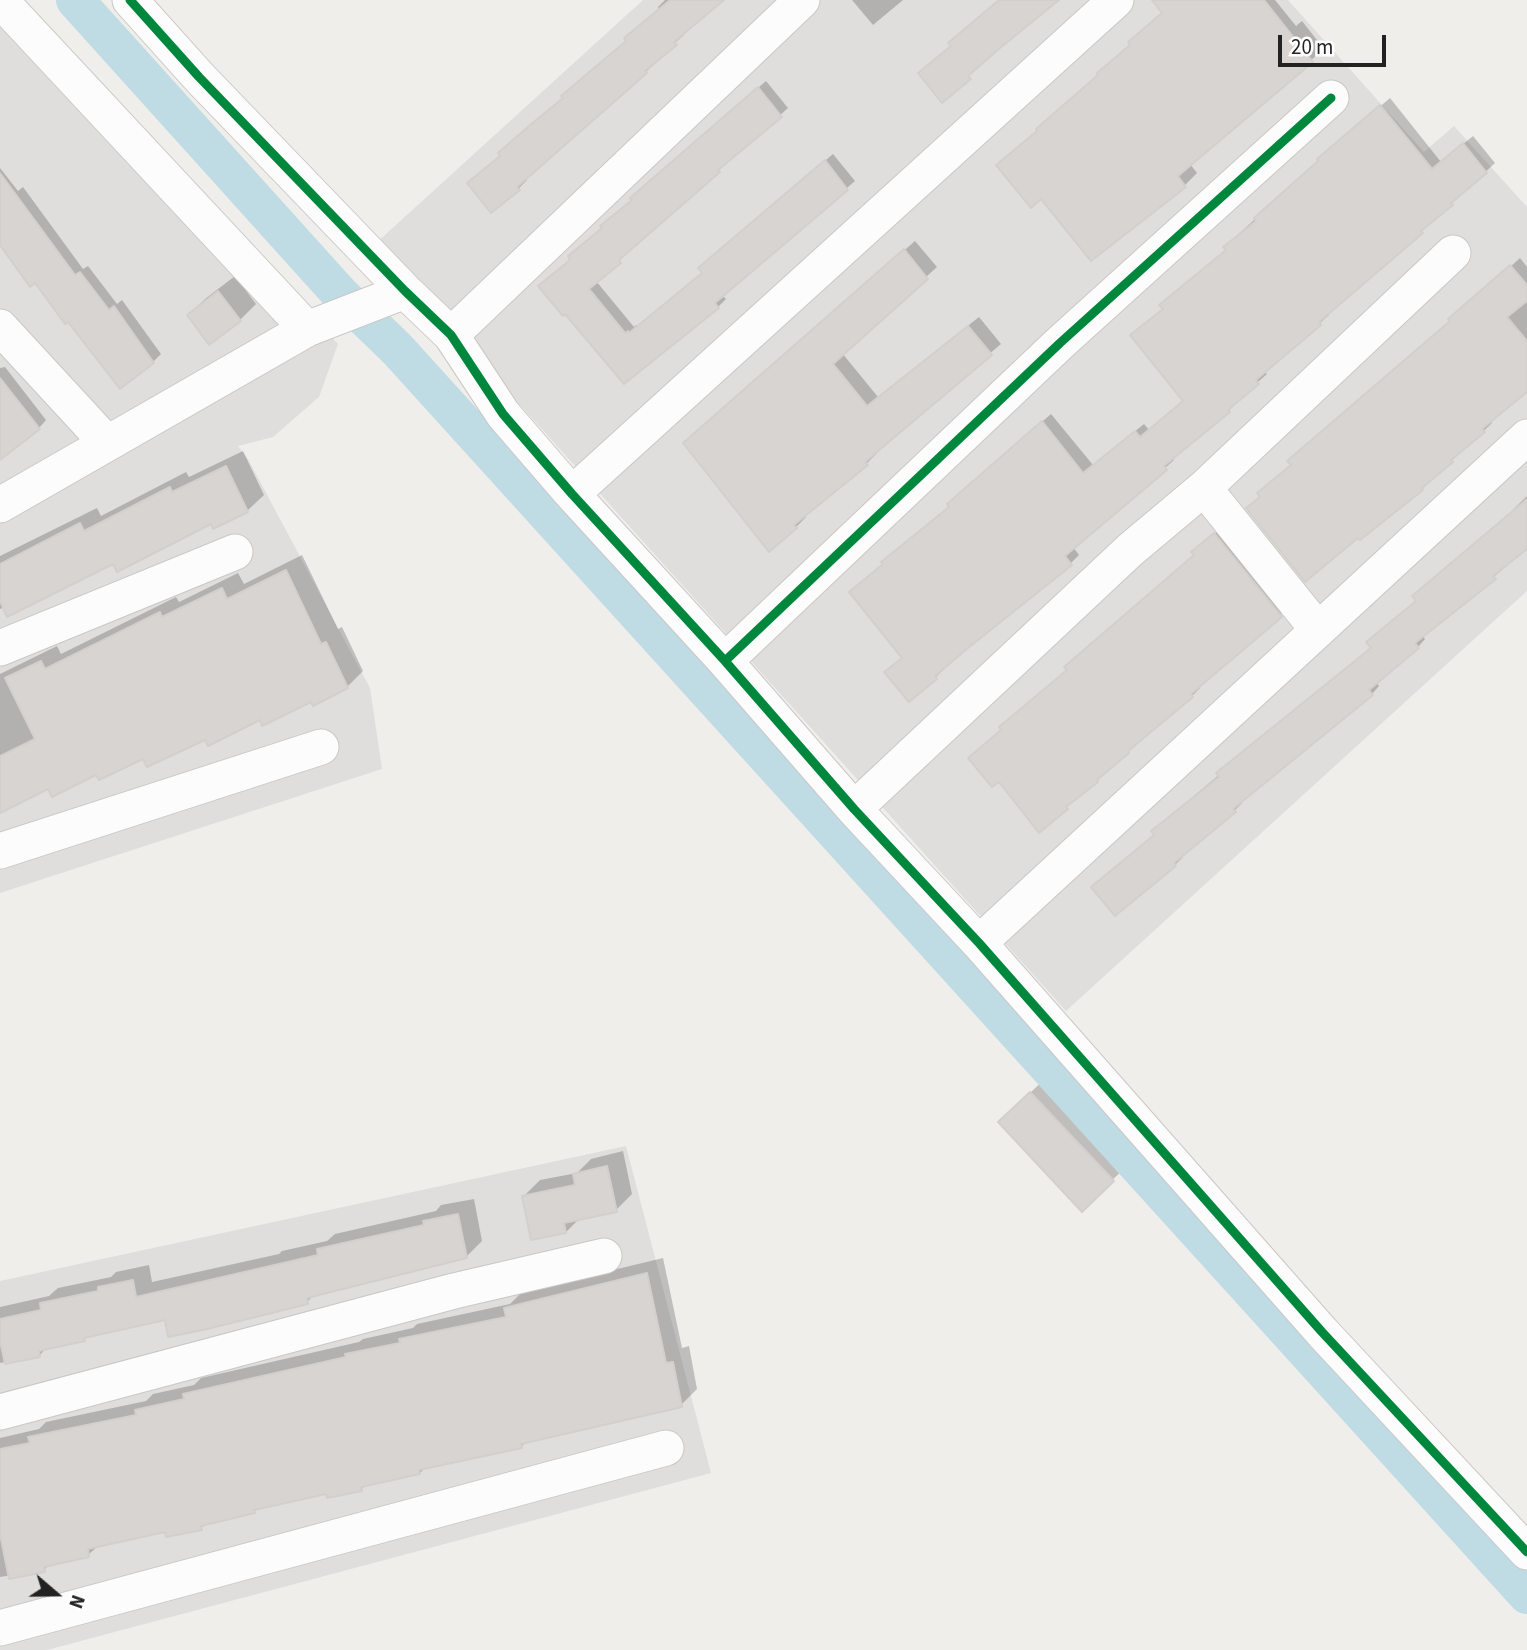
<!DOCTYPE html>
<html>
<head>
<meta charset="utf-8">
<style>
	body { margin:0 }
	#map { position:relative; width:1527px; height:1650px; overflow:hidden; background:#f0eeeb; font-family:"Source Sans 3",sans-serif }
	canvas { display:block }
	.north { position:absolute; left:21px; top:1559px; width:70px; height:70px; -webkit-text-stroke:5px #fff; paint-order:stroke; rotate:110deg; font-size:19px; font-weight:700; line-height:28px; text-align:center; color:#222 }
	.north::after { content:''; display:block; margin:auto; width:24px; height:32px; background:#222; clip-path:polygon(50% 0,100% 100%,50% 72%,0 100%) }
	.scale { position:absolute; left:1278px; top:35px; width:108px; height:32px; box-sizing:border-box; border:4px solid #222; border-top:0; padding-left:9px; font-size:21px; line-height:24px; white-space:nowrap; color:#222; -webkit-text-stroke:5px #fff; paint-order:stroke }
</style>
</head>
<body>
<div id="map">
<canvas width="1527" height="1650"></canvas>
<div class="north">N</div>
<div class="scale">20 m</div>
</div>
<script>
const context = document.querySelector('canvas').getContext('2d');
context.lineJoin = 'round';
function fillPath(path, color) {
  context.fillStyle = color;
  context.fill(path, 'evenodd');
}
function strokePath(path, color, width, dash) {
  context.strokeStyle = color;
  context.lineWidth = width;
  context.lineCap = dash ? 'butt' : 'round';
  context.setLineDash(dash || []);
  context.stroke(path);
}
fillPath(new Path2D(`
	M0,0H19L338,344L319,397L273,437L238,446L248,459L370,688L382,769L0,893Z
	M643,0H1288L1424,152L1454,126L1527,207V591L1066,1011L375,244Z
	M626,1146L711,1473L47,1650H0V1281Z`), '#dfdedc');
fillPath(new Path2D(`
	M665,0H720L682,33L684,35L653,62L655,63L646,72L525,177L527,180L518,189L492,211L502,155L628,40L659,10L658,7Z
	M852,0H903L873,25Z
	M1172,0H1275L1296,26L1302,21L1324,49L1190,164L1197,173L1185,185L1092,259L1041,197L998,165L1100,74L1111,61L1132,44L1130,42L1142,30L1163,12Z
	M766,81L788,108L596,281L634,327L636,325L638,327L703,272L708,260L833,154L855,181L722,295L726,299L718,307L624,382L572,259L634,199L640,190Z
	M1390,98L1441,162L1473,136L1495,163L1421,232L1327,313L1329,315L1320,323L1264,371L1267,374L1236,401L1229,411L1172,457L1174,460L1165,468L1073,547L1079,555L1071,563L943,667L944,669L936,677L904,657L851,592L951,506L958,495L1051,414L1093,465L1144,424L1149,430L1185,400L1141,327L1164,308L1170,296L1227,249L1234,238L1320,161L1328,151Z
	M0,168L18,191L23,187L83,269L88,266L117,304L122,300L161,354L153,362L35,281L0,243Z
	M915,241L937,267L842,353L878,397L979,317L1001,344L875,451L877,453L867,463L804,515L806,517L796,527L696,433Z
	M1520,258L1527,267V387L1490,420L1492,423L1422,488L1248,508L1292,464Z
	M235,276L256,304L240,320L210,342L189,315L205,299Z
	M5,367L46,420L39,428L0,445V368Z
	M243,451L264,495L247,511L212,521L0,609V556L97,508L101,516L186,472L189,477Z
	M1527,496V544L1500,568L1502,570L1422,635L1425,639L1418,647L1376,682L1379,686L1372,694L1240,801L1242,803L1235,810L1181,855L1183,857L1175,865L1155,834L1160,824L1373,647Z
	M1223,527L1288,608L1198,686L1200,688L1192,696L1039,830L1003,730L1196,555L1201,545Z
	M302,555L338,629L342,627L363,671L347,687L205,737L49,787L0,811V674L57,646L61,654L176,597L179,602L238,573L244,584Z
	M1047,1077L1129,1164L1082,1209L1016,1106Z
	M623,1151L632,1194L616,1210L580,1218L566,1232L524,1196L540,1180L577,1173L591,1159Z
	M474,1199L482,1241L466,1257L315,1294L307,1302L166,1318L88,1335L84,1339L47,1347L40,1355L0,1363V1307L49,1296L58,1288L111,1277L116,1272L149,1265L152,1282L279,1254L282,1251L327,1241L335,1234L436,1211L441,1205Z
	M663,1258L682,1348L689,1346L697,1389L681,1405L527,1441L521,1447L426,1467L420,1473L366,1484L361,1490L327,1492L259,1507L254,1512L207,1523L201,1528L167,1530L99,1545L88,1555L51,1563L44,1570L0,1577V1438L39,1429L46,1422L146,1401L153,1394L194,1385L201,1378L359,1342L363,1339L413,1328L417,1324L510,1304L522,1292Z`), '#0003');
strokePath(new Path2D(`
	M75,0L341,295L397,349L1527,1595`), '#bfdbe3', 38);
const building = new Path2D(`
	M670,0H724L674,42L677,45L645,71L647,73L517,187L520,190L491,213L467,183L500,156L498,153L529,126L563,98L561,96L626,41L624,38Z
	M999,0H1059L1000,48L968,76L971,79L942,103L918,73L951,46L948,43Z
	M1152,0H1264L1313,62L1178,176L1186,187L1091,261L1041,199L1031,208L996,165L1037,131L1036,129L1098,75L1097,73L1130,45L1128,42L1162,13Z
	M758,87L782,117L718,170L720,172L619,260L621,263L589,289L625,333L628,331L629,333L702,273L698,268L825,160L848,190L715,303L719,308L624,384L565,314L563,316L538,286L570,260L568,256L602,228L600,226L632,200L630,198Z
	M1380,105L1432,169L1463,143L1487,173L1451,203L1453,205L1421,231L1423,233L1319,322L1321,325L1256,380L1259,384L1228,410L1230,412L1164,466L1167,470L1065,556L1072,565L968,648L935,676L937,679L909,702L884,672L902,658L849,592L883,564L881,562L949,507L947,504L1042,421L1083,473L1135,431L1140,437L1183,401L1130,335L1163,309L1159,305L1226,250L1223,247L1256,221L1254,218L1318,161L1317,159Z
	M0,173L75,275L80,272L109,310L114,306L154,363L120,389L68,322L65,324L35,283L30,287L0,245Z
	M904,249L928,279L833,364L867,406L968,326L992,355L865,462L868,465L794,525L797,528L769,552L683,443Z
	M1510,265L1527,285V301L1507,317L1527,341V392L1482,429L1485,432L1451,460L1453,462L1422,488L1423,490L1360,540L1358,538L1305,582L1246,508L1260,497L1257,493L1291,465L1287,461L1450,321L1448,319Z
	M218,291L241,321L209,345L187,315Z
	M0,378L40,429L0,460Z
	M226,466L248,512L213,529L211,524L117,572L113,564L7,617L0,601V564L80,523L84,531L170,487L172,492Z
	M1527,499V549L1493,576L1496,579L1415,643L1419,648L1369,690L1373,695L1233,809L1236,812L1174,863L1176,866L1115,916L1091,887L1154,835L1151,831L1219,777L1216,773L1371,648L1366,642L1416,601L1412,596Z
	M1214,533L1282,617L1191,694L1193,697L1128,751L1129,753L1097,780L1098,782L1066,807L1068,809L1039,833L999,782L992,787L968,758L1001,730L999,727L1067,670L1064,667L1194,555L1191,552Z
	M286,570L321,644L326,642L348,688L313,706L311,702L262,726L260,720L208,746L205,740L147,767L143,759L99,780L96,775L52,797L48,789L0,813V756L35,739L5,678L41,661L45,669L160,612L162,617L222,588L227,599Z
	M1030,1092L1114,1181L1082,1212L998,1122Z
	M607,1166L617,1212L564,1223L566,1233L531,1240L522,1196L575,1185L573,1174Z
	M458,1214L467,1258L307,1298L308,1304L203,1330L168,1337L165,1320L84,1338L85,1341L39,1351L40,1357L5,1364L0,1341V1319L41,1310L40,1303L98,1291V1287L133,1280L136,1297L318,1255L317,1249L424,1225L423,1221Z
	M647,1273L666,1363L673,1362L682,1407L521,1444L522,1448L419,1470L420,1474L361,1487L362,1491L327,1498L326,1494L254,1510L255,1513L201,1526L202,1530L166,1537L165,1532L88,1549L89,1557L44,1567L45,1572L9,1579L0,1534V1449L30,1443L28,1437L136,1415L135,1410L184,1399L183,1394L346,1357L345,1354L400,1343L399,1339L506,1317L504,1308Z`);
fillPath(building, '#d7d4d2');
strokePath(building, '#d3d0cc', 2);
const street = new Path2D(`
	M0,0L307,329
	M130,0L199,77L405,291L451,335L503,414L572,494L725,661L854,809L979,943L1322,1332L1527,1552
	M0,327L107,443
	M451,335L802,0
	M1204,488L1318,630
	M572,494L1116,0
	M0,505L307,329L405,291
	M0,648L235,552
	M725,661L1060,343L1331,98
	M854,809L1130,550L1204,488L1453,253
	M0,851L321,747
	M979,943L1527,437
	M0,1412L454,1291L604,1256
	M0,1628L666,1448`);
strokePath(street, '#c9c8c7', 37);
strokePath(street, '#fdfcfc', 35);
strokePath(new Path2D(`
	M130,0L199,77L405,291L451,335L503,414L572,494L725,661L854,809L979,943L1322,1332L1527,1552
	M725,661L1060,343L1331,98`), '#00873e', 9);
</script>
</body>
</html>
